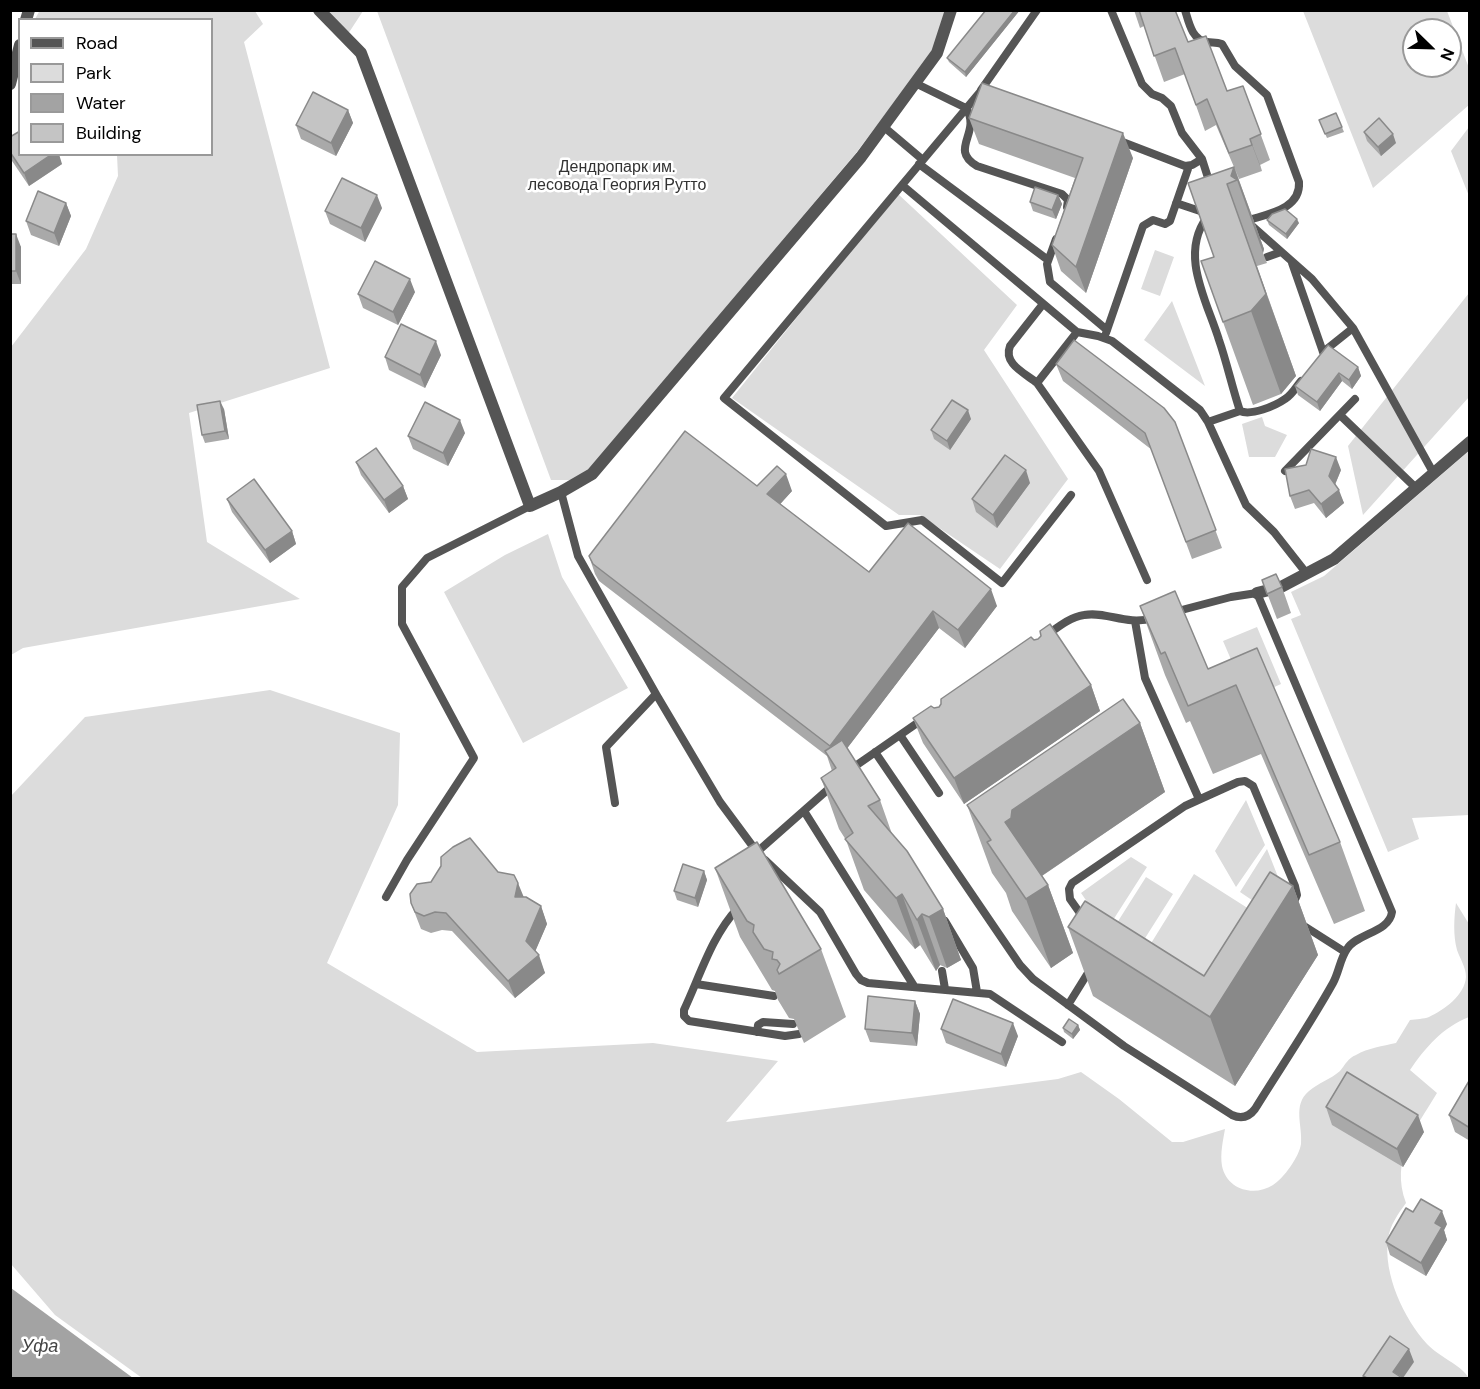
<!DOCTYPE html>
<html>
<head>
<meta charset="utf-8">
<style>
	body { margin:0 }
	#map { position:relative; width:1480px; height:1389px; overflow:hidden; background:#fff; font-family:"DM Sans",sans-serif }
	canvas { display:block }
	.frame { position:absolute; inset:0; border:12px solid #000; pointer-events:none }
	.legend { position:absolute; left:18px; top:18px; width:195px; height:138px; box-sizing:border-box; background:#fff; border:2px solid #999; margin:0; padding:8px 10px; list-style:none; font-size:18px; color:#000 }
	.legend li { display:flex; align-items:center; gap:12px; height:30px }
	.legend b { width:30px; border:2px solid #999 }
	.north { position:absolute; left:1402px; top:18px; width:60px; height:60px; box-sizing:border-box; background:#fff; border:2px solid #999; border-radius:50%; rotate:113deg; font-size:16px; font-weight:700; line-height:24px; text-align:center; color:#000 }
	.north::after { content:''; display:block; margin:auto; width:21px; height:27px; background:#000; clip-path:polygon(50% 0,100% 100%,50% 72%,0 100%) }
</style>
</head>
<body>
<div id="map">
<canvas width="1480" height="1389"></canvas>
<div class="frame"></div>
<ul class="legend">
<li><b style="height:8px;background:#555"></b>Road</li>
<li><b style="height:16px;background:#dcdcdc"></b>Park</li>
<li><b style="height:16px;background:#a3a3a3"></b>Water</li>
<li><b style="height:16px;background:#c4c4c4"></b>Building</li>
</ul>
<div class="north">N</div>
</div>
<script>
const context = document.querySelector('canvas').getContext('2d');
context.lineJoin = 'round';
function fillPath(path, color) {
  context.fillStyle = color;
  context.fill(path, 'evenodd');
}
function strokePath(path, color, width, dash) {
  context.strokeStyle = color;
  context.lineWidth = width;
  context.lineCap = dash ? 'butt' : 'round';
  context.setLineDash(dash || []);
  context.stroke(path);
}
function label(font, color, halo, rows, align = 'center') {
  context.font = font + ' "DM Sans",sans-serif';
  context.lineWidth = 5;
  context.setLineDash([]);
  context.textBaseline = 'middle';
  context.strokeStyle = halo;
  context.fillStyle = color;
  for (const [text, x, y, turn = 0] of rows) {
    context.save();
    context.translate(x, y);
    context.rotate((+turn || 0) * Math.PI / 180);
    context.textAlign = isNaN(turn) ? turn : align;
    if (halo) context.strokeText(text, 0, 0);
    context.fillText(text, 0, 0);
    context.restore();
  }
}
fillPath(new Path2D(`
	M40,10L255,11L263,24L244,42L330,368L189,413L207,542L300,599L23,648L11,655V347L86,249L118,176L117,155L212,154V20L35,19Z
	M320,11H363L348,34Z
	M377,11H945L932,52L856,153L580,480H551Z
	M1303,11H1447L1469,68V105L1373,188ZM1414,30H1450V66H1414Z
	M1469,127V196L1451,151Z
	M897,193L1017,305L984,350L1068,479L1000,569L920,515H899L732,398Z
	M1155,250L1174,257L1160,296L1141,289Z
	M1469,293V397L1363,515L1348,446Z
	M1172,301L1205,386L1144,340Z
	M1262,417L1265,426L1287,435L1275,457H1249L1242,424Z
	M1469,451V815L1412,818L1419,839L1388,852L1291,619L1301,615L1291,592L1324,576Z
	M548,534L562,577L628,688L523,743L444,592L505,555Z
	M1257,627L1281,684L1248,699L1223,641Z
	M270,690L400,733L398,805L327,963L477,1052L653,1043L778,1061L726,1122L1058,1079L1081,1072L1119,1099L1172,1142H1183L1225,1129C1223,1141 1220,1153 1222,1166C1227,1190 1254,1197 1273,1185C1284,1178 1299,1157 1301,1144C1303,1126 1292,1105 1309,1091C1318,1083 1331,1079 1340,1071C1345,1065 1348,1058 1356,1055C1368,1048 1383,1046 1396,1043L1410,1020C1416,1019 1424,1019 1429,1017C1444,1010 1465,995 1466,977C1466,967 1460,959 1457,950C1453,935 1454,918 1456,903L1469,924V1017C1443,1027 1425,1048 1410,1070L1437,1093C1415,1130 1390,1159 1406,1203C1398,1214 1390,1225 1388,1239C1383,1274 1404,1319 1427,1344C1439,1357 1460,1364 1469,1378H142L55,1315L11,1264L10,797L85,717Z
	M1246,800L1265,845L1236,887L1215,851Z
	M1267,849L1284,892L1271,913L1240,892Z
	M1131,857L1147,867L1108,928L1099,919L1081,893Z
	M1194,874L1268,921L1220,996L1145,953Z
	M1146,877L1173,894L1142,943L1115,926Z`), '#dcdcdc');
fillPath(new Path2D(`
	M10,1288H11L133,1378H11Z`), '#a3a3a3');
strokePath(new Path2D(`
	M1111,10L1142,84L1152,94L1162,98L1171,106L1182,133L1202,159L1210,184
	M1185,10C1189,23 1192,40 1207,42C1212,43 1216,42 1222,44L1235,66L1267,95L1299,182C1301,210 1266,214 1246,221
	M915,83L966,108C982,133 948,149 977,166L1062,194L1068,200L1067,207
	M981,90L1037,10
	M980,92L902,185L1077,332L1098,336L1112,341L1200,410L1208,422L1246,505L1274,532L1307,574
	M884,127L923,160
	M1120,141L1185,166L1192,165L1202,159
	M919,164L1048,260
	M902,185L724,398L886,526L922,520L1002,583L1071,495
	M1176,203L1206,213
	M1207,217C1179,255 1207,301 1219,340C1227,363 1232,387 1240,411C1251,416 1275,406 1285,399C1292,395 1296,387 1301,381
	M1251,225L1312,279L1353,328L1434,474
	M1056,239L1047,264L1050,282L1107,330
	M1267,257L1281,252
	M1292,263L1323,352
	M1077,332L1037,383L1099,471L1147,580
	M1106,333L1143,226L1153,220L1165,224L1170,221L1189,166
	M1323,352L1353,328
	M1037,383C1025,373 1003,364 1010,346L1043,304
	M1340,415L1416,488
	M1208,422L1240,411
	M1285,471L1355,399
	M561,492L578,556L656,694L606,747L615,803
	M1135,621L1145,678L1199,799
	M1047,635C1058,627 1070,617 1084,615C1108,611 1125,626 1154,618
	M656,694L720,802L757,852
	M900,735L939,793
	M875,752L1020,965L1033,979L1124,1046L1232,1115C1241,1119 1249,1117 1255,1109C1281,1067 1309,1026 1333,983C1339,972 1340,959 1347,949C1357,933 1389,933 1392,912L1257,593L1231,597L1174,612
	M851,769L923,719
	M1245,781L1253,786L1295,886L1297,895L1294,902L1230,1004L1221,1010L1094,933L1070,899L1069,889L1072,883L1185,806L1238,782Z
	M804,811L914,986
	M757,852L833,785
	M765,860L820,912L856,974L861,980L868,983L990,994L1062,1042
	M386,897L407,860L474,758L402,624V587L427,558L530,506
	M738,908C712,935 700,976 684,1010V1016L689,1021L785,1036L799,1034
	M945,921L973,968L977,992
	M1301,924L1345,952
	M942,971L945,989
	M696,984L774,996
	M1068,1005L1091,968
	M757,1032L758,1025L763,1022L793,1024`), '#555', 8);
strokePath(new Path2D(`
	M319,10L361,53L530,506L561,492L592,474L861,157L937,53L951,10
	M26,20L29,10
	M10,84L20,45
	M1257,593L1281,587L1334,559L1470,442`), '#555', 12);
fillPath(new Path2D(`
	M986,10H1020L966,77L949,62L947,58Z
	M1134,10H1175L1188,42L1227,91L1243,86L1270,160L1260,165L1262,171L1239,179L1235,169L1264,249L1263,253L1267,263L1257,266L1296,376L1281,394L1253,405L1223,322L1214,257L1188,183L1234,167L1216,125L1205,131L1185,74L1164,82L1144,26L1140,28Z
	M348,110L353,123L336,156L301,139L296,125Z
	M1336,113L1344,132L1327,138L1319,120Z
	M969,118L1133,158L1086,293L1061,271L1052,245L1075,178L979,144Z
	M1364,132L1396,143L1381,156L1367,141Z
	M10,137L62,164L29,186L10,158Z
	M1058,195L1062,204L1056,219L1033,211L1030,202Z
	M66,203L71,216L59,246L31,235L26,221Z
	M382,208L365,242L330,224L325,211Z
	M1267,220L1299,223L1287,239L1269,225Z
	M10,234L21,247V284H10Z
	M415,292L398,325L363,308L358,294Z
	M441,355L425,388L389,370L385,357Z
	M1056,364L1175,422L1222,548L1192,559L1152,450L1063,381Z
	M1358,367L1361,376L1352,389L1342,381L1320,411L1298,395L1295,386Z
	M224,409L229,439L205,443L202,435Z
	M971,419L950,450L934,439L931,430Z
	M465,433L448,466L413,449L408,436Z
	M356,462L403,486L408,499L389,513L361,475Z
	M1341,470L1335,485L1344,503L1326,518L1314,503L1295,509L1290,496Z
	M1030,483L997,528L976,512L972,499Z
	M757,486L792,491L780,504L869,572L997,606L965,648L939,628L847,748L880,800L892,834L943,909L961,960L947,968L940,965L936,971L920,945L915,949L864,890L846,840L839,829L821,778L832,771L827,756L599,581L595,574L589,556Z
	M227,499L292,531L296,544L270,563L232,512Z
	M1262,580L1282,587L1291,613L1277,619Z
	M1140,606L1208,669L1257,648L1340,842L1365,911L1334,924L1261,754L1213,774L1190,721L1186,723L1165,675Z
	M1091,685L1100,711L964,804L923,743L913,718Z
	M1140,723L1165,792L1042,876L1048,885L1073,953L1051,968L1012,911L1006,893L992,873L967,805Z
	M715,868L821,949L846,1017L804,1043L794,1019L789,1018L778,1000L775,991L772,990L740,937Z
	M704,871L707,880L698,907L677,900L674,891Z
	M498,872L523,897L541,906L547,924L535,951L545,973L515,998L452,931L442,930L431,933L421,929L411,903L431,882Z
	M1293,886L1318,955L1235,1086L1093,996L1068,927L1204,976Z
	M915,1001L920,1014L917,1046L870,1042L865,1029Z
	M1078,1025L1080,1030L1073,1039L1064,1032L1063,1028Z
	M941,1029L1018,1036L1006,1067L946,1043Z
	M1469,1081L1470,1141L1455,1132L1449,1115Z
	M1326,1107L1424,1132L1403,1167L1332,1125Z
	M1447,1224L1444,1230L1447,1240L1426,1276L1390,1255L1386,1242Z`), '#a9a9a9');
fillPath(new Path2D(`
	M1015,10H1020L966,77L965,72Z
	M348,110L353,123L336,156L331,143Z
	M1123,133L1133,158L1086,293L1076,267Z
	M1393,134L1396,143L1381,156L1378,147Z
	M1250,139L1260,165L1262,171L1252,145Z
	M52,154H59L62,164L29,186L24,173Z
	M1234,167L1264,249L1263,253L1237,180L1231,176Z
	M1227,184L1296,376L1281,394L1251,311Z
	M377,195L382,208L365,242L361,228Z
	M1058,195L1062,204L1056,219L1052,210Z
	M66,203L71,216L59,246L54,233Z
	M1297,219L1299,223L1287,239L1286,234Z
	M16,234L21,247V284L16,271Z
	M410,279L415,292L398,325L393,312Z
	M436,341L441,355L425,388L420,375Z
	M1358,367L1361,376L1352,389L1349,380Z
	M1339,373L1342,381L1320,411L1317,402Z
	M220,401L224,409L229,439L225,431Z
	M968,410L971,419L950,450L947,441Z
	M460,420L465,433L448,466L443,453Z
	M1336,457L1341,470L1333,489L1329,476Z
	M1026,470L1030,483L997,528L993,515Z
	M786,474L792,491L774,511L767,494Z
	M403,486L408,499L389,513L384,500Z
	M1339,490L1344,503L1326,518L1321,504Z
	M292,531L296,544L270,563L265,550Z
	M991,589L997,606L965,648L958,630Z
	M933,611L939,628L836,763L830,746Z
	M1091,685L1100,711L964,804L954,778Z
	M1140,723L1165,792L1037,879L1005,822L1012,810Z
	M704,871L707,880L698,907L695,898Z
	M518,883L525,900L515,897Z
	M1048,885L1073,953L1051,968L1026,899Z
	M1293,886L1318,955L1235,1086L1210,1017Z
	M902,894L920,945L915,949L896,898Z
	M541,906L547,924L532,959L526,941Z
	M943,909L961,960L947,968L929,917Z
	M922,914L940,965L936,971L917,920Z
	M539,955L545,973L515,998L508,981Z
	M915,1001L920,1014L917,1046L912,1033Z
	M1013,1023L1018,1036L1006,1067L1001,1054Z
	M1078,1025L1080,1030L1073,1039L1072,1034Z
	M1418,1115L1424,1132L1403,1167L1397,1149Z
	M1442,1211L1447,1224L1444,1230L1447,1240L1426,1276L1421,1263L1435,1223Z
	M1409,1349L1414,1362L1403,1378L1393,1372Z`), '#898989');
const building = new Path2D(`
	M986,10H1015L965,72L947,58Z
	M1139,10H1175L1188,42L1206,36L1227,91L1243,86L1261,134L1250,139L1252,145L1229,153L1207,99L1196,105L1175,48L1154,56Z
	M982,83L1123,133L1076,267L1052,245L1083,158L969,118Z
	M313,92L348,110L331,143L296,125Z
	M1336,113L1342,127L1325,134L1319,120Z
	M1379,118L1393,134L1378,147L1364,132Z
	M20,131V154H52L24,173L10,152V137Z
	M1234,167L1231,176L1237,180L1227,184L1266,294L1251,311L1223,322L1201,261L1214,257L1188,183Z
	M342,178L377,195L361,228L325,211Z
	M1035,187L1058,195L1052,210L1030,202Z
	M38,191L66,203L54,233L26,221Z
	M1285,209L1297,219L1286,234L1267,220L1272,214Z
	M10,234H16V271H10Z
	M375,261L410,279L393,312L358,294Z
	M401,324L436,341L420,375L385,357Z
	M1074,340L1164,408L1175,422L1216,530L1186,542L1145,433L1056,364Z
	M1328,345L1358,367L1349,380L1339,373L1317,402L1295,386Z
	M952,400L968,410L947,441L931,430Z
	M220,401L225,431L202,435L197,405Z
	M425,402L460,420L443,453L408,436Z
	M685,431L757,486L777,466L786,474L767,494L869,572L908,523L991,589L958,630L933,611L830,746L593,564L589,556Z
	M376,448L403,486L384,500L356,462Z
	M1311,449L1336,457L1329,476L1339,490L1321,504L1309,490L1290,496L1285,469L1306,465Z
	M1005,455L1026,470L993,515L972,499Z
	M254,479L292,531L265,550L227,499Z
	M1276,574L1282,587L1267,594L1262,580Z
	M1175,591L1208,669L1257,648L1340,842L1309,855L1236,685L1188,706L1165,652L1161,654L1140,606Z
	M1050,624L1091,685L954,778L913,718L931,706L934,708L939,707L941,704V699L1031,637L1034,640L1038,639L1041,636L1040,631Z
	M1123,699L1140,723L1012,810L1011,818L1005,822L1048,885L1026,899L987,842L991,840L967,805Z
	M842,740L880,800L868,806L907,851L943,909L929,917L922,914L917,920L902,894L896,898L845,839L853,833L821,778L836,768L825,751Z
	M470,838L498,872L514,875L518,883L515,897H526L541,906L526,941L539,955L508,981L446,913L435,912L424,916L415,912L411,903L410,894L417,884L431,882L441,866V857L453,847Z
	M757,842L821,949L779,974L777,970L780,964L777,960L772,959L773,952L764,949L753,932L754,925L747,921L715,868Z
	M683,864L704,871L695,898L674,891Z
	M1270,872L1293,886L1210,1017L1068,927L1085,901L1204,976Z
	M868,996L915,1001L912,1033L865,1029Z
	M953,999L1013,1023L1001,1054L941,1029Z
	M1069,1019L1078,1025L1072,1034L1063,1028Z
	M1347,1072L1418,1115L1397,1149L1326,1107Z
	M1469,1081H1470V1128L1449,1115Z
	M1421,1199L1442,1211L1435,1223L1442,1227L1421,1263L1386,1242L1406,1208L1413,1212Z
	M1390,1336L1409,1349L1393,1372L1402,1378H1367L1363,1376Z`);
fillPath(building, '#c4c4c4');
strokePath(building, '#898989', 1.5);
label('16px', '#333', '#fff', [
	["Дендропарк им.",617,168],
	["лесовода Георгия Рутто",617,186]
]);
label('italic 18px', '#444', '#fff', [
	["Уфа",40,1347]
]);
</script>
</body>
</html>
